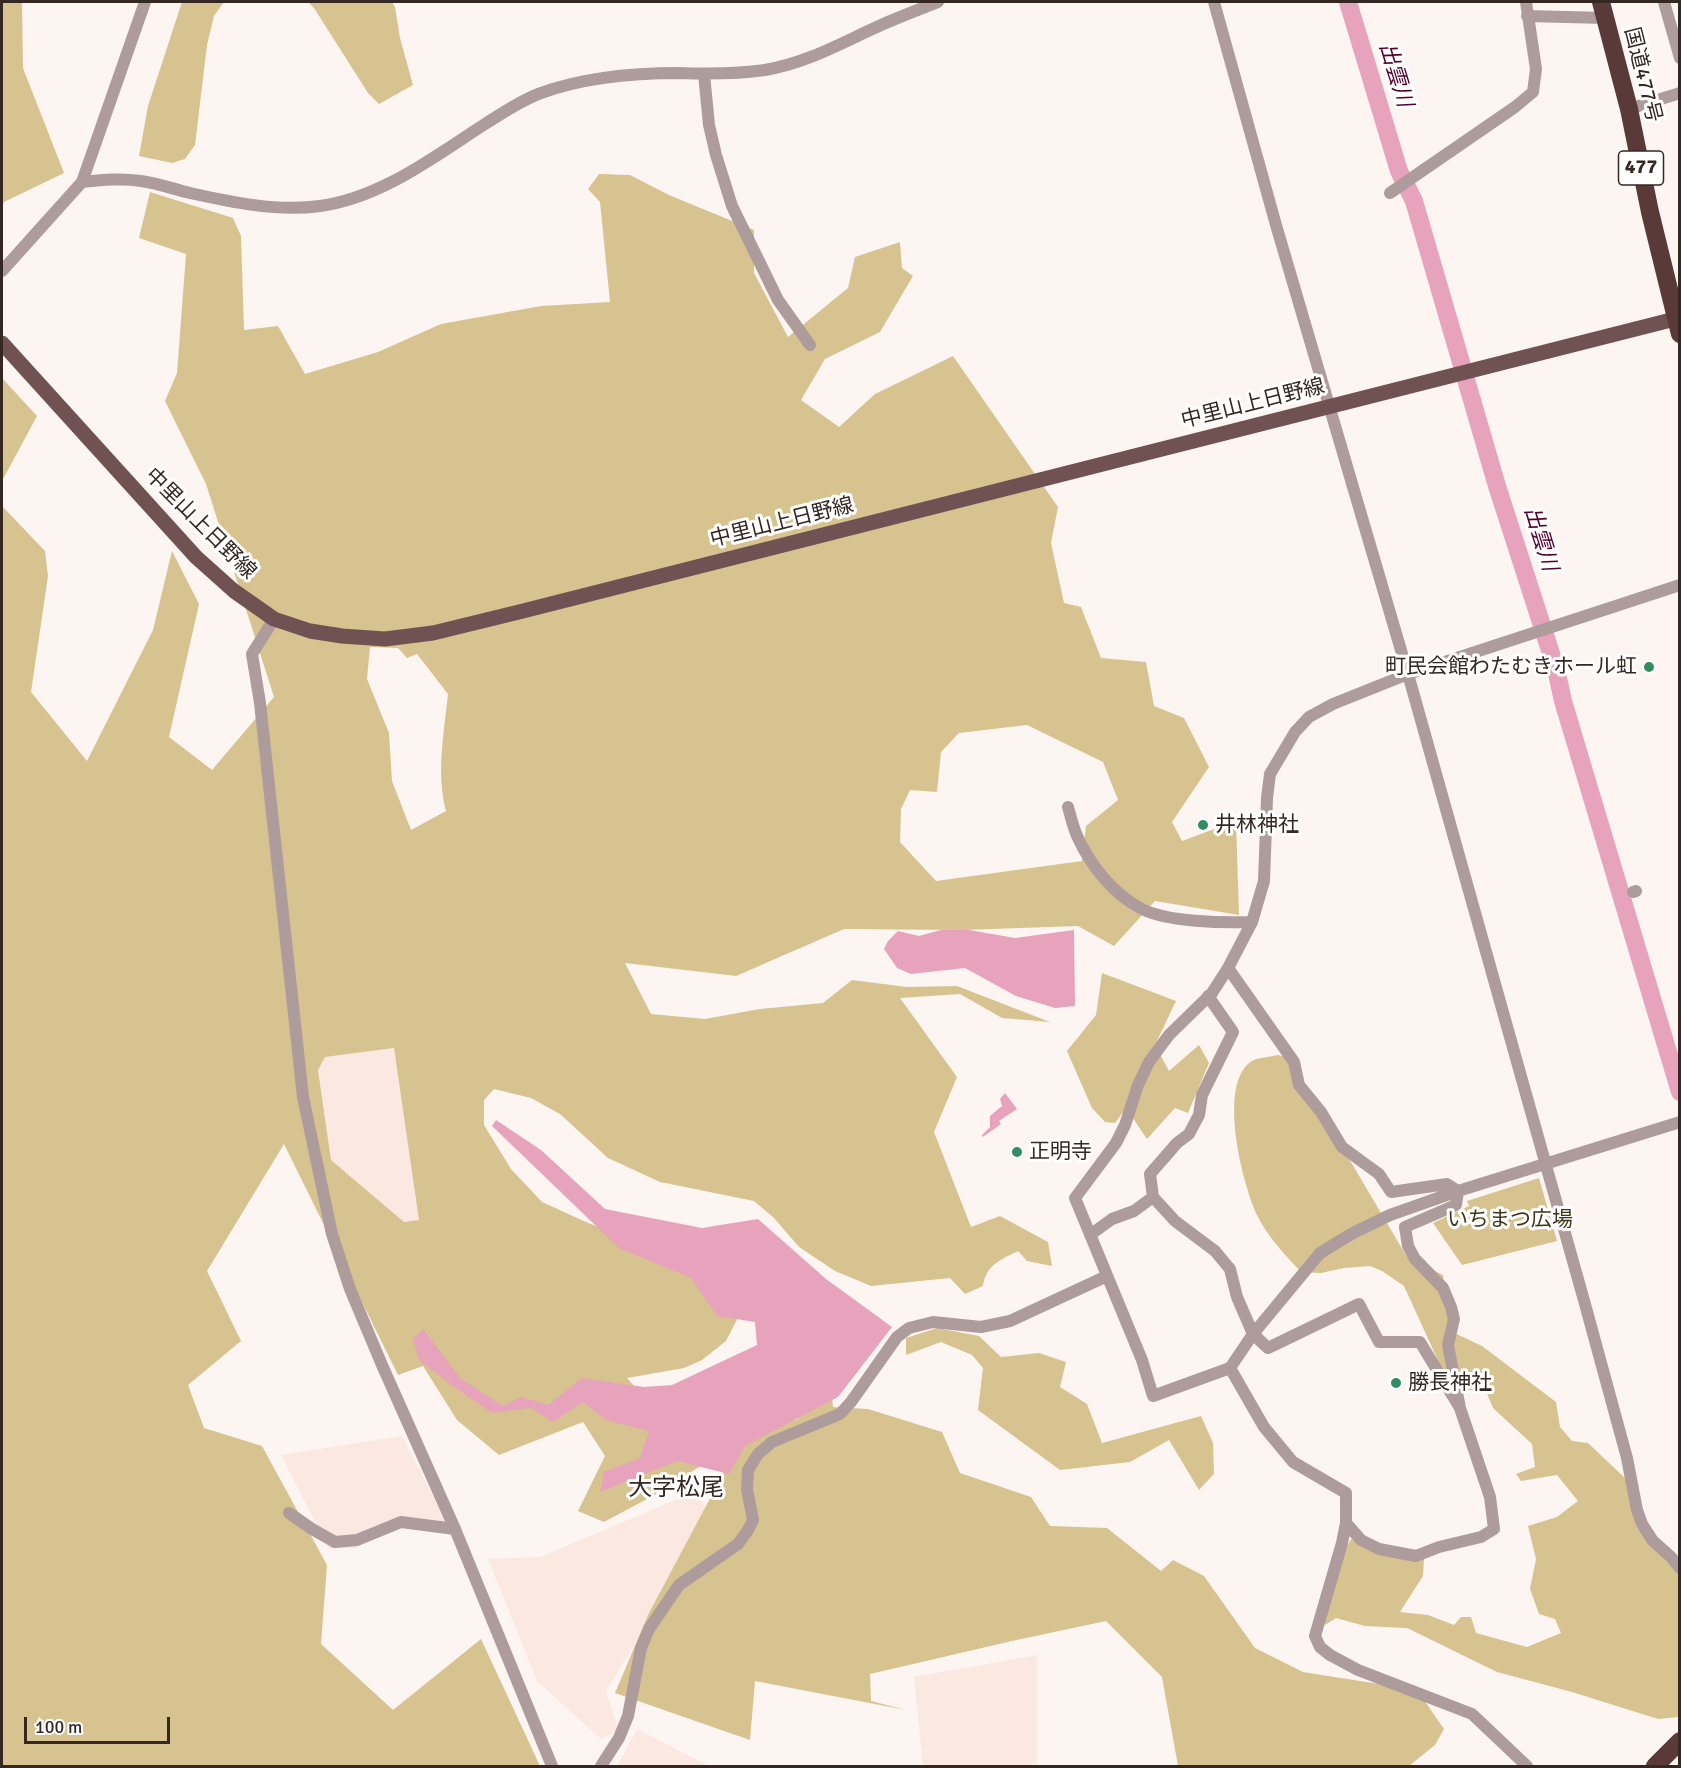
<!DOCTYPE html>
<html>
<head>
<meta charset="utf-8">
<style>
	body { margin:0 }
	#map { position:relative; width:1681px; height:1768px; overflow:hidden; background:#fdf5f2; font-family:Signika,sans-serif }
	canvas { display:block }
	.frame { position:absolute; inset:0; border:3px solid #352722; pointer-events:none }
	.scale { position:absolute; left:24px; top:1717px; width:146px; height:27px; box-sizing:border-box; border:3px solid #352722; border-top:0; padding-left:8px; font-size:18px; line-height:21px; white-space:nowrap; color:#352722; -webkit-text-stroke:4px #fff; paint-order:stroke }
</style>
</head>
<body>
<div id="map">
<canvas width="1681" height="1768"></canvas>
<div class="frame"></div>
<div class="scale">100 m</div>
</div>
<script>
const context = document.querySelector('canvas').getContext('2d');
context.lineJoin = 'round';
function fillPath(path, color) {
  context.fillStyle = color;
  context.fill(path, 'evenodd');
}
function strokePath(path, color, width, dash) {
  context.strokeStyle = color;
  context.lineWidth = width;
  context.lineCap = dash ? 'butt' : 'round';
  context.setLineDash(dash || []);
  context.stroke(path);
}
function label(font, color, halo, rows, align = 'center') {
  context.font = font + ' Signika,"Noto Sans JP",sans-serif';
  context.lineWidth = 6;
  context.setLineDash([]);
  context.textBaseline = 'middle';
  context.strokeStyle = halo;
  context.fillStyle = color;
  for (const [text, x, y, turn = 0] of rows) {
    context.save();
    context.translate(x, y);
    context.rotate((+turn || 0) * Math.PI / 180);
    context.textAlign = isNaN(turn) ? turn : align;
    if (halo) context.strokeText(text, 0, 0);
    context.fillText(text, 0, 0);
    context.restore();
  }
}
fillPath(new Path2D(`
	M394,1048L420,1220L404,1222L331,1160L318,1070L325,1057Z
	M402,1436L452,1533L401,1522L369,1534L356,1548L329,1549L281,1455Z
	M697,1491L732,1560L672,1584L606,1691L618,1730L601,1739L537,1681L488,1559L540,1557Z
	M1037,1655V1766H923L914,1677Z
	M637,1729L709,1766H617Z`), '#fbe8e1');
fillPath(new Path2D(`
	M2,2H22L23,68L64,173L4,202L2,206Z
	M182,2H224L214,16L207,45L195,145L185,159L172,163L139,156L148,106Z
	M308,2H392L395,7L400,38L413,85L379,104L368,93L314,8Z
	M599,174L630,175L669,195L754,230V273L788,337L848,288L855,257L900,242L902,268L913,276L880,332L825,359L801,400L839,427L875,394L953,356L1058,507L1051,543L1064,603L1081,607L1101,658L1146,662L1154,706L1184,718L1209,767L1172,822L1182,841L1236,821L1239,915L1155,901L1114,946L1078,926L962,930L844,929L736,976L625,963L651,1014L705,1019L760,1009L823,1003L852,980L907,987L957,986L1050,1022L1002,1018L960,994L900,998L957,1077L934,1132L971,1227L1000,1216L1048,1242L1052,1266L1027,1261L1018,1251C1000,1260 986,1265 983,1286L965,1294L950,1278L871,1286L835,1271L799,1247L774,1218L754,1201L660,1182L608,1158L560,1114L531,1098L494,1089L484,1100V1125L511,1169L542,1202L586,1222L673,1257L743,1308L726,1341L702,1360L684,1368L627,1378L702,1465L660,1492L604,1522L578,1511L605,1456L583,1422L499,1455L457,1420L423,1366L398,1375L284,1144L207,1271L241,1341L188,1385L204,1428L262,1446L327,1565L321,1644L393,1710L481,1639L540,1766H2V506L45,551L48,576L31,692L87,761L153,630L172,551L199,604L169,737L212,770L274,697L206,484L165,401L177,373L186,254L139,238L150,192L233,218L241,236L244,330L278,326L305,374L378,352L441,324L541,306L610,302L600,202L588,189ZM370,647L398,648L407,658L417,654L448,694C444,733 436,773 446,811L411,830L392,781L389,733L367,679ZM1027,725L1103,762L1118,800L1086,826L1082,861L936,881L900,842L901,809L910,790L937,792L941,752L959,733ZM394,1048L419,1220L404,1222L331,1160L318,1070L325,1057Z
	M2,378L37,416L2,481Z
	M1102,973L1176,1001L1155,1045L1169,1071L1199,1045L1209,1063L1188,1113L1175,1108L1147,1139L1126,1108L1115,1123L1105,1122L1092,1108L1067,1051L1096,1015Z
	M1277,1055L1289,1057L1407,1257L1443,1275L1449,1317L1448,1330L1482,1346L1556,1402L1560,1427L1572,1441L1588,1443L1627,1480L1637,1528L1679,1573V1717L1658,1719L1572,1692L1497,1672L1407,1628L1365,1626L1336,1618L1325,1625C1323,1599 1338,1562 1351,1539L1377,1551L1424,1559L1423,1576L1400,1612L1428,1615L1454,1625L1461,1617H1471L1476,1633L1527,1647L1561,1633L1555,1619L1539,1614L1530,1589L1536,1559L1528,1526L1557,1517L1578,1501L1557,1475L1521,1481L1516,1474L1535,1467L1532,1444L1493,1408L1486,1391L1451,1389L1404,1286L1382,1271L1370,1266L1344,1268L1321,1273L1301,1272C1286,1256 1268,1237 1258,1217C1243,1187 1215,1079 1254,1060C1261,1057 1270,1057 1277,1055Z
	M1539,1178L1557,1241L1462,1265L1433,1223L1469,1206L1467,1201Z
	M937,1328L979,1336L1001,1357L1039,1353L1066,1362L1060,1387L1087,1404L1102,1443L1201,1416L1213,1443L1214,1474L1199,1490L1169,1440L1130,1462L1060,1470L978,1410L983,1368L972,1355L941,1342L906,1355V1338Z
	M830,1374L833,1407L868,1409L942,1432L960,1473L1031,1497L1050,1526L1107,1528L1161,1571L1173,1560L1204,1576L1255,1648L1303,1672L1417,1690L1444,1729L1435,1745L1409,1766H1178L1162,1677L1106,1621L1012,1641L870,1674L871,1701L906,1710L755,1681L750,1740L615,1693L648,1615L715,1489L741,1435L798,1419L810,1382Z`), '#d7c38f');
fillPath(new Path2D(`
	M941,930H969L1015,938L1074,930L1075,1006L1055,1008L1016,996L965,968L911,974L897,968L884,949L888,941L898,931L919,936Z
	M1005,1093L1017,1109L999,1121L1001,1124L983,1137L982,1135L990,1127V1116L1002,1106L1000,1099Z
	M496,1120L541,1150L605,1209L702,1228L758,1219L826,1279L892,1327L838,1397L745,1446L729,1474L677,1461L600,1492L604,1472L640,1458L649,1431L606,1420L583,1402L553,1422L531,1408L492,1413L454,1387L419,1360L413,1339L423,1329L461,1379L503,1406L521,1397L548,1405L582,1378L644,1387L672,1385L757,1345L755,1322L717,1316L691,1278L619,1248L492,1126Z`), '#e7a2bc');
strokePath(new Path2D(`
	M1348,2L1399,171L1414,201L1497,486L1556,669L1563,701L1680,1092`), '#e7a2bc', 18);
strokePath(new Path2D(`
	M1214,2L1276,225L1408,674L1585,1304L1627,1458L1637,1510L1642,1524L1653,1541L1671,1557L1680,1568
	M1664,2L1680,58
	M1527,16L1605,18
	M704,74L709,125L716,155L732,206L778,300L810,345
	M1629,109L1680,93
	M82,182C102,180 121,178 141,181C157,183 173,189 190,193C231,202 277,212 320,206C381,198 435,156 485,124C503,113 521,100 541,93C585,77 632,73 679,73C707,74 738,74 765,70C807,63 841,43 879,26C899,17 918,10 938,2
	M1390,193L1515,107L1533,92L1536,69L1526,2
	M2,271L82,182L145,2
	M1680,585L1408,674L1333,704L1309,717L1295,732L1270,774L1267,798L1264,881L1252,922L1228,968L1212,993L1169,1035L1149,1062L1138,1085L1125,1125L1116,1143L1075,1198L1142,1360L1153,1396L1230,1368L1253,1334L1320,1253L1353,1233L1390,1215L1458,1191L1680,1122
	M274,619L252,654L260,703L303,1097L332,1234L350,1289L382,1365L455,1529L552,1766
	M1068,807C1071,817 1073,828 1078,838C1091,866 1114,895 1142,909C1167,922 1223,923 1252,922
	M1633,892L1636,891
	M1228,968L1294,1062L1299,1085L1321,1112L1342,1147L1379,1174L1391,1192L1447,1184L1458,1191
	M1208,996L1233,1032L1202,1095L1199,1115L1189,1134L1177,1143L1150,1174L1153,1197L1175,1221L1215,1251L1230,1269L1237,1297L1253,1334L1268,1348L1359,1304L1379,1342H1420L1460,1408
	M1090,1235L1112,1219L1134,1211L1153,1197
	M1230,1368L1264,1427L1293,1462L1346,1493V1523L1342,1543L1315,1636L1320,1647L1330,1655L1358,1670L1472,1714L1527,1766
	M289,1513L312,1529L335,1542L357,1540L401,1522L455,1529
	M1346,1523L1361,1540L1379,1549L1416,1556L1439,1547L1481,1537L1494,1529L1490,1497L1460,1408L1448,1345L1454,1319L1451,1307L1443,1288L1415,1259L1408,1246L1405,1227L1456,1205L1458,1191
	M601,1766L619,1738L628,1716L641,1648L649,1629L679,1585L738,1544L748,1530L753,1520L747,1489L748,1470L758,1454L772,1442L840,1414L851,1402L897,1337L909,1328L933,1322L981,1327L1010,1321L1107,1276`), '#ae9c9c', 12);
strokePath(new Path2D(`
	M2,343L196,557L234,591L274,619L310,631L342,636L385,639L433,633L519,612L1675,319`), '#705252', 15);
strokePath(new Path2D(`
	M1601,2L1629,109L1650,212L1680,334
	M1655,1766L1680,1741`), '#5a3939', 18);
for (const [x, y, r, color] of [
	[1649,667,6,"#338c62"],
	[1203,825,6,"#338c62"],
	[1017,1152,6,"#338c62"],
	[1396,1383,6,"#338c62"]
]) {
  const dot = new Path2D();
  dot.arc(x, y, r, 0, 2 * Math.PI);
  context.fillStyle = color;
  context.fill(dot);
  strokePath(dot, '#fff', 2);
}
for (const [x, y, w] of [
	[1641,168,45]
]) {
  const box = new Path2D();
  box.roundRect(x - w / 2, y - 17, w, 34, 4.5);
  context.fillStyle = '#fff';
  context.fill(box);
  strokePath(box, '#352722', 1.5);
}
label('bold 20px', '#352722', null, [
	["477",1641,168]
]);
label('21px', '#352722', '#fff', [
	["国道477号",1642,75,76],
	["中里山上日野線",1253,404,-14],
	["中里山上日野線",782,523,-14],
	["中里山上日野線",200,524,45]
]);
label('21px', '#352722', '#fff', [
	["町民会館わたむきホール虹",1637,667,"right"],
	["井林神社",1215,825],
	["正明寺",1029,1152],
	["勝長神社",1408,1383]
], 'left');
label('21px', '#403518', '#fff', [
	["いちまつ広場",1510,1220]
]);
label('italic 22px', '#53012e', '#fff', [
	["出雲川",1395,75,73],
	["出雲川",1540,539,73]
]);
label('24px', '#352722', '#fff', [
	["大字松尾",676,1489]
]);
</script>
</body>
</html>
